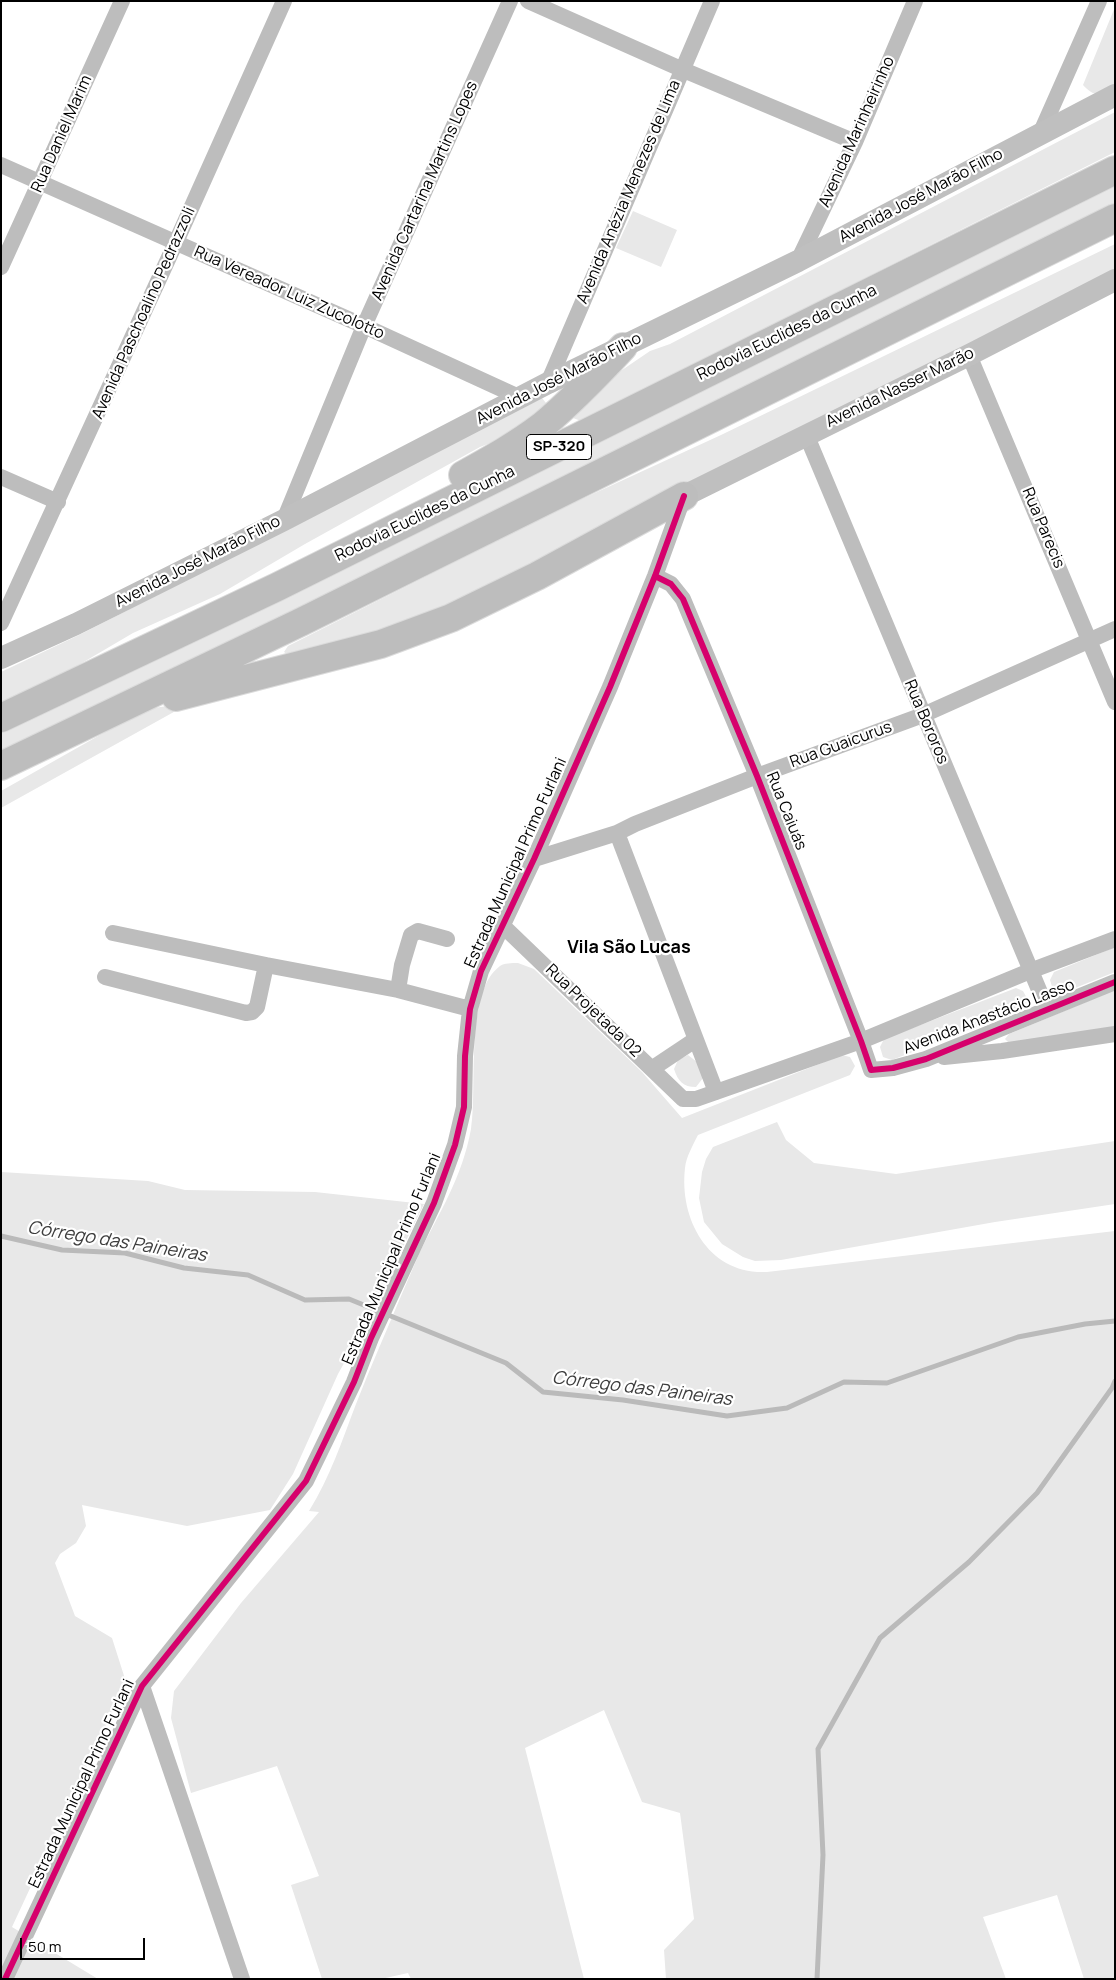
<!DOCTYPE html>
<html>
<head>
<meta charset="utf-8">
<style>
	body { margin:0 }
	#map { position:relative; width:1116px; height:1980px; overflow:hidden; background:#fff; font-family:Manrope,sans-serif }
	canvas { display:block }
	.frame { position:absolute; inset:0; border:2px solid #000; pointer-events:none }
	.scale { position:absolute; left:20px; top:1938px; width:125px; height:22px; box-sizing:border-box; border:2px solid #000; border-top:0; padding-left:6px; font-size:15px; line-height:18px; white-space:nowrap; color:#000; -webkit-text-stroke:4px #fff; paint-order:stroke }
</style>
</head>
<body>
<div id="map">
<canvas width="1116" height="1980"></canvas>
<div class="frame"></div>
<div class="scale">50 m</div>
</div>
<script>
const context = document.querySelector('canvas').getContext('2d');
context.lineJoin = 'round';
function fillPath(path, color) {
  context.fillStyle = color;
  context.fill(path, 'evenodd');
}
function strokePath(path, color, width, dash) {
  context.strokeStyle = color;
  context.lineWidth = width;
  context.lineCap = dash ? 'butt' : 'round';
  context.setLineDash(dash || []);
  context.stroke(path);
}
function label(font, color, halo, rows, align = 'center') {
  context.font = font + ' Manrope,sans-serif';
  context.lineWidth = 4.5;
  context.setLineDash([]);
  context.textBaseline = 'middle';
  context.strokeStyle = halo;
  context.fillStyle = color;
  for (const [text, x, y, turn = 0] of rows) {
    context.save();
    context.translate(x, y);
    context.rotate((+turn || 0) * Math.PI / 180);
    context.textAlign = isNaN(turn) ? turn : align;
    if (halo) context.strokeText(text, 0, 0);
    context.fillText(text, 0, 0);
    context.restore();
  }
}
fillPath(new Path2D(`
	M1115,7V86C1100,94 1096,99 1083,85Z
	M1115,112V152L581,421L573,418L574,409L581,398L650,351L670,344Z
	M1115,181V207L1,757V731Z
	M633,211L677,230L661,267L616,248Z
	M1115,244V269L448,614L292,658L284,652L288,646L558,510L721,435Z
	M542,398L546,403L545,412L534,426L480,447L305,544L220,594L133,633L65,673L1,704V672L79,635Z
	M190,703L1,808V791L146,709Z
	M1115,947V972L1060,994L1053,990L1050,980L1054,972Z
	M518,963L534,969L642,1072L682,1118L842,1055L850,1057L855,1066L850,1075L698,1135C693,1145 686,1157 685,1168C679,1220 709,1275 767,1272L1115,1231V1979H1084L1057,1895L983,1917L1006,1979H666L664,1950L694,1919L680,1813L642,1802L604,1710L525,1748L584,1979H411L408,1973L381,1979H322L291,1885L319,1876L277,1766L191,1793L171,1718L174,1691L241,1603L319,1512L309,1511C330,1477 342,1441 356,1404C370,1368 386,1332 401,1296C407,1282 413,1268 419,1254C440,1211 462,1178 471,1129C478,1088 464,992 500,966C504,963 512,963 518,963Z
	M1016,988L1023,991L1028,1000L1024,1008L892,1060L883,1057L880,1047L884,1039Z
	M1115,990V1027L1009,1043L1005,1039L1009,1034Z
	M688,1055L697,1062L703,1078L696,1087C683,1087 678,1081 674,1069L678,1060Z
	M777,1122L786,1140L814,1163L896,1174L1115,1141V1204L995,1222L781,1260L755,1261L743,1257L722,1244L704,1222L699,1198L702,1172L706,1159L713,1147Z
	M1,1172L148,1181L185,1190L315,1192L424,1204L362,1331L338,1374L293,1474L270,1510L187,1526L82,1505L86,1526L76,1543L60,1554L55,1563L75,1616L112,1638L126,1682L12,1927L98,1979H1Z`), '#e8e8e8');
strokePath(new Path2D(`
	M1,1236L62,1250L125,1253L184,1268L248,1275L305,1300L349,1299L506,1363L543,1392L623,1400L727,1416L787,1408L844,1382L887,1383L1018,1337L1085,1324L1115,1321
	M817,1979L823,1855L818,1749L880,1638L969,1562L1037,1493L1112,1388L1115,1381`), '#bababa', 5);
const highway = new Path2D(`
	M463,475C490,460 517,445 542,426C571,402 597,375 623,347
	M176,697L381,644L451,618L537,576L684,496
	M1,718L277,587L1115,170
	M1,766L301,622L1115,218`);
strokePath(highway, '#dbdbdb', 30);
strokePath(new Path2D(`
	M528,1L681,69L855,142
	M1041,132L1099,1
	M1,165L364,326L521,398
	M798,261L855,142L915,1
	M1,267L122,1
	M969,355L1115,702
	M548,383L712,1
	M806,434L1047,1009
	M1,477L58,502
	M284,520L364,326L510,1
	M655,576L671,584L683,599L757,776L861,1041L871,1070L893,1068L926,1059L1115,982
	M1,623L176,242L284,1
	M617,833L716,1092
	M534,859L617,833L635,824L757,776L923,715L1115,629
	M502,925L683,1099H696L716,1092L861,1041L1030,971L1115,939
	M113,933L266,965L398,990L470,1009
	M105,977L246,1013L252,1012L257,1007L266,965
	M398,990L402,965L411,935L418,931L447,939
	M944,1057L1002,1051L1115,1034
	M653,1068L695,1040
	M142,1686L242,1979
	M5,1979L142,1686L306,1481L354,1382L371,1338L434,1203L455,1145L464,1107L465,1056L470,1009L481,971L534,859L610,687L655,576L684,496`), '#bdbdbd', 16);
strokePath(new Path2D(`
	M684,496L969,355L1115,280
	M1,658L76,624L284,520L548,383L798,261L1115,95`), '#bfbfbf', 22);
strokePath(highway, '#bdbdbd', 28);
strokePath(new Path2D(`
	M655,576L671,584L683,599L757,776L861,1041L871,1070L893,1068L926,1059L1115,982
	M5,1979L142,1686L306,1481L354,1382L371,1338L434,1203L455,1145L464,1107L465,1056L470,1009L481,971L534,859L610,687L655,576L684,496`), '#d6006c', 6);
for (const [x, y, w] of [
	[559,447,65]
]) {
  const box = new Path2D();
  box.roundRect(x - w / 2, y - 12.5, w, 25, 4);
  context.fillStyle = '#fff';
  context.fill(box);
  strokePath(box, '#000', 1);
}
label('bold 15px', '#000', null, [
	["SP-320",559,447]
]);
label('16px', '#000', '#fff', [
	["Avenida Marinheirinho",857,132,-66],
	["Rua Daniel Marim",62,134,-66],
	["Avenida Cartarina Martins Lopes",425,191,-66],
	["Avenida Anézia Menezes de Lima",629,192,-67],
	["Avenida José Marão Filho",921,196,-28],
	["Rua Vereador Luiz Zucolotto",289,293,24],
	["Avenida Paschoalino Pedrazzoli",144,313,-66],
	["Rodovia Euclides da Cunha",787,333,-26],
	["Avenida José Marão Filho",559,379,-27],
	["Avenida Nasser Marão",900,388,-26],
	["Rodovia Euclides da Cunha",425,514,-26],
	["Rua Parecis",1043,528,67],
	["Avenida José Marão Filho",198,562,-27],
	["Rua Bororos",926,722,67],
	["Rua Guaicurus",841,745,-20],
	["Rua Caiuás",786,811,68],
	["Estrada Municipal Primo Furlani",516,863,-66],
	["Rua Projetada 02",593,1011,44],
	["Avenida Anastácio Lasso",989,1017,-21],
	["Estrada Municipal Primo Furlani",392,1259,-67],
	["Estrada Municipal Primo Furlani",82,1784,-65]
]);
label('bold 18px', '#000', '#fff', [
	["Vila São Lucas",629,948]
]);
label('italic 18px', '#3d3d3d', '#fff', [
	["Córrego das Paineiras",117,1242,9],
	["Córrego das Paineiras",642,1389,7]
]);
</script>
</body>
</html>
